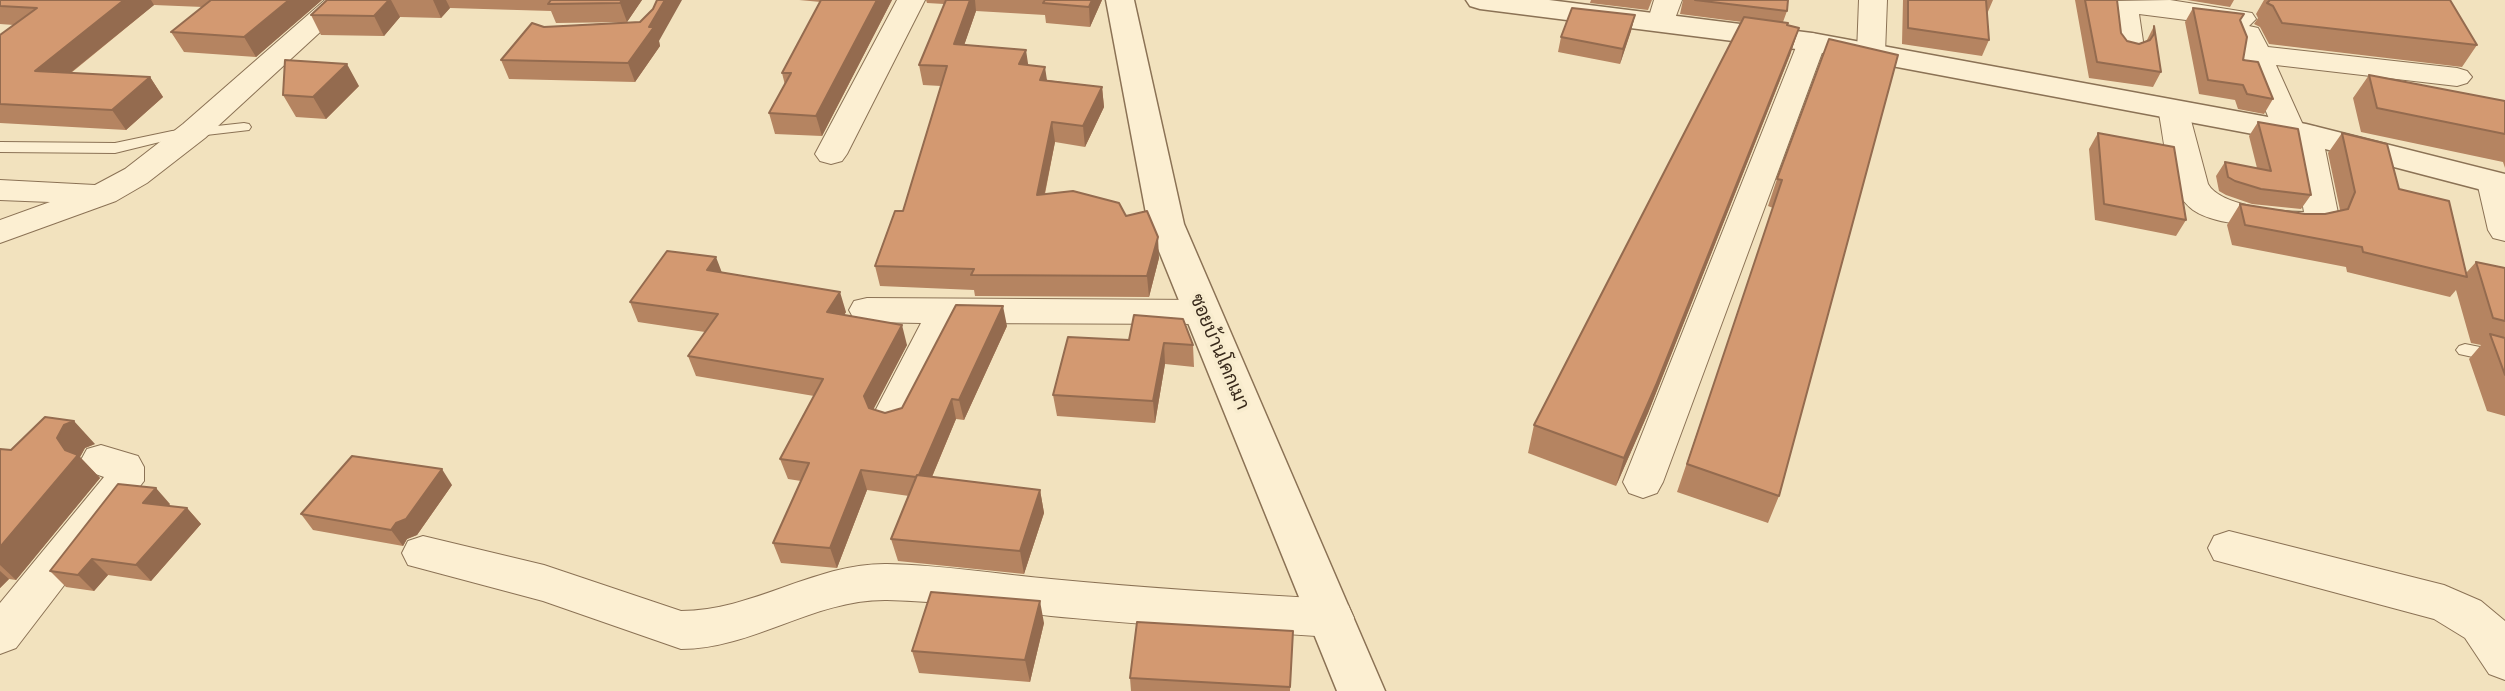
<!DOCTYPE html>
<html>
<head>
<meta charset="utf-8">
<style>
	body { margin:0 }
	canvas { display:block; background:#f2e2be }
</style>
</head>
<body>
<canvas width="2505" height="691"></canvas>
<script>
const context = document.querySelector('canvas').getContext('2d');
context.lineJoin = 'round';
function strokePath(path, color, width, dash) {
  context.strokeStyle = color;
  context.lineWidth = width;
  context.lineCap = dash ? 'butt' : 'round';
  context.setLineDash(dash || []);
  context.stroke(path);
}
function fillPath(path, color) {
  context.fillStyle = color;
  context.fill(path, 'evenodd');
}
function label(font, color, halo, rows, align = 'center') {
  context.font = font + ' "Libre Baskerville",Sarabun,serif';
  context.lineWidth = 7;
  context.setLineDash([]);
  context.textBaseline = 'middle';
  context.strokeStyle = halo;
  context.fillStyle = color;
  for (const [text, x, y, turn = 0] of rows) {
    context.save();
    context.translate(x, y);
    context.rotate((+turn || 0) * Math.PI / 180);
    context.textAlign = isNaN(turn) ? turn : align;
    if (halo) context.strokeText(text, 0, 0);
    context.fillText(text, 0, 0);
    context.restore();
  }
}
const service = new Path2D(`
	M244,123L249,124L251,127L249,130L172,139L115,153L0,152V142L115,143L172,131Z
	M2465,344L2505,352V364L2459,354L2456,350L2459,346Z`);
const minor = new Path2D(`
	M325,0H355L205,138L147,183L116,201L0,243V220L50,202L0,200V180L95,185L125,169L183,124Z
	M897,0H925L847,154L842,161L831,164L820,161L815,154Z
	M1654,0H1682L1671,29L1661,31L1651,29L1647,23Z
	M1859,0H1887L1885,53L1881,59L1871,62L1861,59L1857,53Z
	M2170,0L2252,13L2256,19L2249,26L2258,28L2268,47L2457,68L2467,71L2472,77L2467,83L2457,86L2276,65L2303,125L2317,127L2322,134L2338,213L2331,228C2302,235 2279,231 2251,226C2232,223 2209,221 2193,210C2165,189 2165,140 2158,109L2162,103L2173,100L2184,103L2188,109L2208,184C2220,206 2280,212 2304,212L2291,140L2279,138L2274,131L2245,60L2240,54L2241,52L2234,34L2241,27L2139,14L2144,48L2140,54L2130,57L2120,54L2116,48L2110,7L2114,1Z
	M1812,33L1822,36L1826,42L1663,482L1657,493L1643,498L1629,493L1623,482L1798,42L1802,36Z
	M2493,172L2505,176V241L2493,238L2488,230L2477,182L2482,175Z
	M867,298L1201,300L1214,303L1219,312L1214,321L1201,324L957,323L905,427L891,431L877,427L872,417L921,323L867,322L854,319L849,310L854,301Z
	M101,445L138,456L144,467V481L16,648L0,654V603L104,477L87,471L81,460L87,449Z
	M2229,531L2444,585L2481,601L2505,621V680L2489,674L2465,638L2434,619L2214,560L2208,548L2214,536Z
	M423,536L544,565L681,611C753,611 815,563 887,564C941,565 997,574 1051,579C1145,588 1238,594 1332,599L1348,605L1354,618L1348,631L1332,637C1238,631 1145,625 1051,616C997,610 941,601 887,600C814,599 753,649 681,649L543,601L408,565L402,553L408,541Z`);
const tertiary = new Path2D(`
	M1106,0H1134L1184,224L1385,691H1337L1148,224Z
	M1466,0H1549L1812,33L2306,124L2505,174V196L2306,144L1812,51L1480,9L1470,6Z`);
strokePath(service, '#8b7255', 2);
strokePath(minor, '#8b7255', 2);
strokePath(tertiary, '#8b7255', 3);
fillPath(service, '#fcefd2');
fillPath(minor, '#fcefd2');
fillPath(tertiary, '#fcefd2');
fillPath(new Path2D(`
	M0,0H322L256,57L184,52L171,32L203,7L154,5L71,73L150,77L163,97L126,130L0,123V35L14,25L0,24Z
	M327,0H642L627,22L659,41L660,46L635,82L509,79L501,60L544,27L625,22L556,23L551,11L450,8L441,18L400,17L384,36L321,35L311,15Z
	M799,0H892L822,136L775,134L769,113L785,85L782,73L821,2Z
	M926,0H1102L1090,27L1046,23L1045,15L976,11L964,45L1028,65L1047,80L1102,87L1104,107L1085,147L1055,142L1045,194L1126,216L1159,258L1149,297L975,296L974,290L880,286L875,266L903,211L941,86L923,85L919,65L944,4L927,3Z
	M1591,0H1652L1648,10L1590,3Z
	M1683,0H1788L1787,11L1783,22L1787,25L1799,28L1790,55L1648,413L1616,486L1528,453L1534,425L1742,22L1680,14Z
	M1903,0H1993L1987,14L1989,40L1982,56L1902,44Z
	M2075,0H2117L2121,33L2127,41L2139,44L2146,42L2154,26L2161,72L2153,87L2089,78Z
	M2187,0H2234L2230,7Z
	M2264,0H2450L2477,45L2462,67L2269,44L2260,27L2254,24L2258,18L2256,14Z
	M2193,8L2240,21L2243,60L2273,99L2264,114L2238,109L2235,100L2199,94L2185,22Z
	M1635,15L1631,31L1620,64L1558,52L1561,37Z
	M1898,55L1779,496L1768,523L1677,492L1773,208L1768,206L1777,179Z
	M2369,75L2505,101V168L2503,162L2361,132L2353,98Z
	M359,86L326,119L296,117L283,95Z
	M2258,122L2311,195L2301,209L2252,204L2226,195L2219,191L2216,176L2225,162L2257,168L2249,136Z
	M2098,133L2186,220L2176,236L2095,220L2089,149Z
	M2342,133L2399,189L2466,273L2476,262L2505,268V416L2487,411L2469,359L2481,345L2471,343L2456,290L2450,297L2347,272L2346,267L2232,245L2227,225L2240,204L2305,214H2325L2340,210L2328,153Z
	M722,273L846,312L844,315L907,345L873,409L885,413L902,408L1007,326L964,420L956,419L932,477L1040,490L1044,513L1024,574L898,561L891,539L909,496L867,490L837,568L781,563L773,543L801,481L788,479L780,459L814,396L696,376L688,356L705,332L638,322L630,302Z
	M1068,337L1193,345L1194,367L1165,364L1155,423L1057,416L1053,395Z
	M95,444L85,448L80,457L100,478L16,580L9,579L0,588V449L11,450Z
	M452,485L417,535L407,539L403,546L313,530L301,514Z
	M170,504L169,506L187,508L201,524L151,581L108,575L94,591L66,587L50,571Z
	M1044,623L1030,682L919,673L912,651Z
	M1293,631L1290,691H1131L1130,678Z`), '#b58461');
fillPath(new Path2D(`
	M124,0H151L154,5L49,90L35,71Z
	M289,0H322L256,57L244,37Z
	M389,0H391L400,17L384,36L374,16Z
	M433,0H446L450,8L441,18Z
	M622,0H642L627,22L620,3Z
	M665,0H682L659,41L660,46L635,82L628,63Z
	M877,0H892L822,136L816,116Z
	M970,0H975L976,11L958,63L954,44Z
	M1092,0H1102L1090,27L1089,7Z
	M1635,15L1631,31L1620,64L1623,49Z
	M1799,28L1790,55L1648,413L1616,486L1624,458Z
	M1026,50L1029,70L1019,64Z
	M347,64L359,86L326,119L313,97Z
	M1045,67L1048,87L1040,80Z
	M150,77L163,97L126,130L112,110Z
	M1102,87L1104,107L1085,147L1083,126Z
	M1052,122L1055,142L1040,216L1037,195Z
	M1158,237L1159,258L1149,297L1147,276Z
	M716,257L724,278L707,270Z
	M840,292L846,312L833,332L827,312Z
	M1003,306L1007,326L964,420L959,400Z
	M902,325L907,345L870,416L864,396Z
	M1164,343L1165,364L1155,423L1153,401Z
	M952,399L956,419L923,498L918,478Z
	M74,421L95,444L85,448L80,457L100,478L16,580L0,565V547L65,450L57,438L64,425Z
	M442,469L452,485L417,535L407,539L403,546L391,530L396,523Z
	M861,470L867,490L837,568L830,548Z
	M156,488L170,504L157,519L143,503Z
	M1040,490L1044,513L1024,574L1020,551Z
	M187,508L201,524L151,581L136,565Z
	M92,559L108,575L94,591L78,575Z
	M0,571L9,579L0,588Z
	M1040,601L1044,623L1030,682L1025,660Z`), '#946b4f');
const building = new Path2D(`
	M0,0H124L35,71L150,77L112,110L0,104V35L37,8L0,6Z
	M211,0H289L244,37L171,32Z
	M327,0H389L374,16L311,15Z
	M551,0H622L620,3L548,4Z
	M657,0H665L649,27H654L628,63L501,60L532,23L544,27L640,22L653,9Z
	M821,0H877L816,116L769,113L791,73H782Z
	M946,0H970L954,44L1026,50L1019,64L1045,67L1040,80L1102,87L1083,126L1052,122L1037,195L1073,191L1119,203L1126,216L1147,211L1158,237L1147,276L971,275L974,269L875,266L895,211H903L947,66L919,65Z
	M1045,0H1092L1089,7L1043,3Z
	M1695,0H1788L1787,11Z
	M1908,0H1986L1989,40L1908,28Z
	M2085,0H2117L2121,33L2127,41L2139,44L2150,40L2154,34V26L2161,72L2097,62Z
	M2270,0H2450L2477,45L2282,23L2273,6L2267,3Z
	M1572,8L1635,15L1623,49L1561,37Z
	M2193,8L2244,14L2240,20L2247,37L2243,60L2258,62L2273,99L2247,94L2243,85L2208,80Z
	M1744,17L1788,23L1787,25L1799,28L1656,385L1624,458L1534,425Z
	M1829,39L1898,55L1779,496L1687,464L1782,180L1777,179Z
	M285,60L347,64L313,97L283,95Z
	M2369,75L2505,101V134L2377,108Z
	M2258,122L2298,129L2311,195L2261,189L2235,181L2228,177L2225,162L2271,171Z
	M2098,133L2174,147L2186,220L2104,204Z
	M2342,133L2387,144L2399,189L2449,201L2467,277L2363,252L2362,247L2245,225L2240,204L2305,214H2325L2348,209L2355,192Z
	M667,251L716,257L707,270L840,292L827,312L902,325L864,396L869,408L885,413L902,408L956,305L1003,306L959,400L952,399L919,475H917L916,477L861,470L830,548L773,543L809,463L780,459L823,379L688,356L718,314L630,302Z
	M2476,262L2505,268V321L2493,318Z
	M1134,315L1183,319L1193,345L1164,343L1153,401L1053,395L1068,337L1129,340Z
	M2490,334L2505,338V375Z
	M45,417L74,421L64,425L57,438L65,450L78,455L0,547V449L11,450Z
	M352,456L442,469L406,519L396,523L391,530L301,514Z
	M917,475L1040,490L1020,551L891,539Z
	M118,484L156,488L143,503L187,508L136,565L92,559L78,575L50,571Z
	M931,592L1040,601L1025,660L912,651Z
	M1137,622L1293,631L1290,687L1130,678Z`);
fillPath(building, '#d39971');
strokePath(building, '#946b4f', 2);
label('19px', '#392a1b', '#f8ecce', [
	["ซอยบ้านโคกเมา",1219,352,67]
]);
</script>
</body>
</html>
